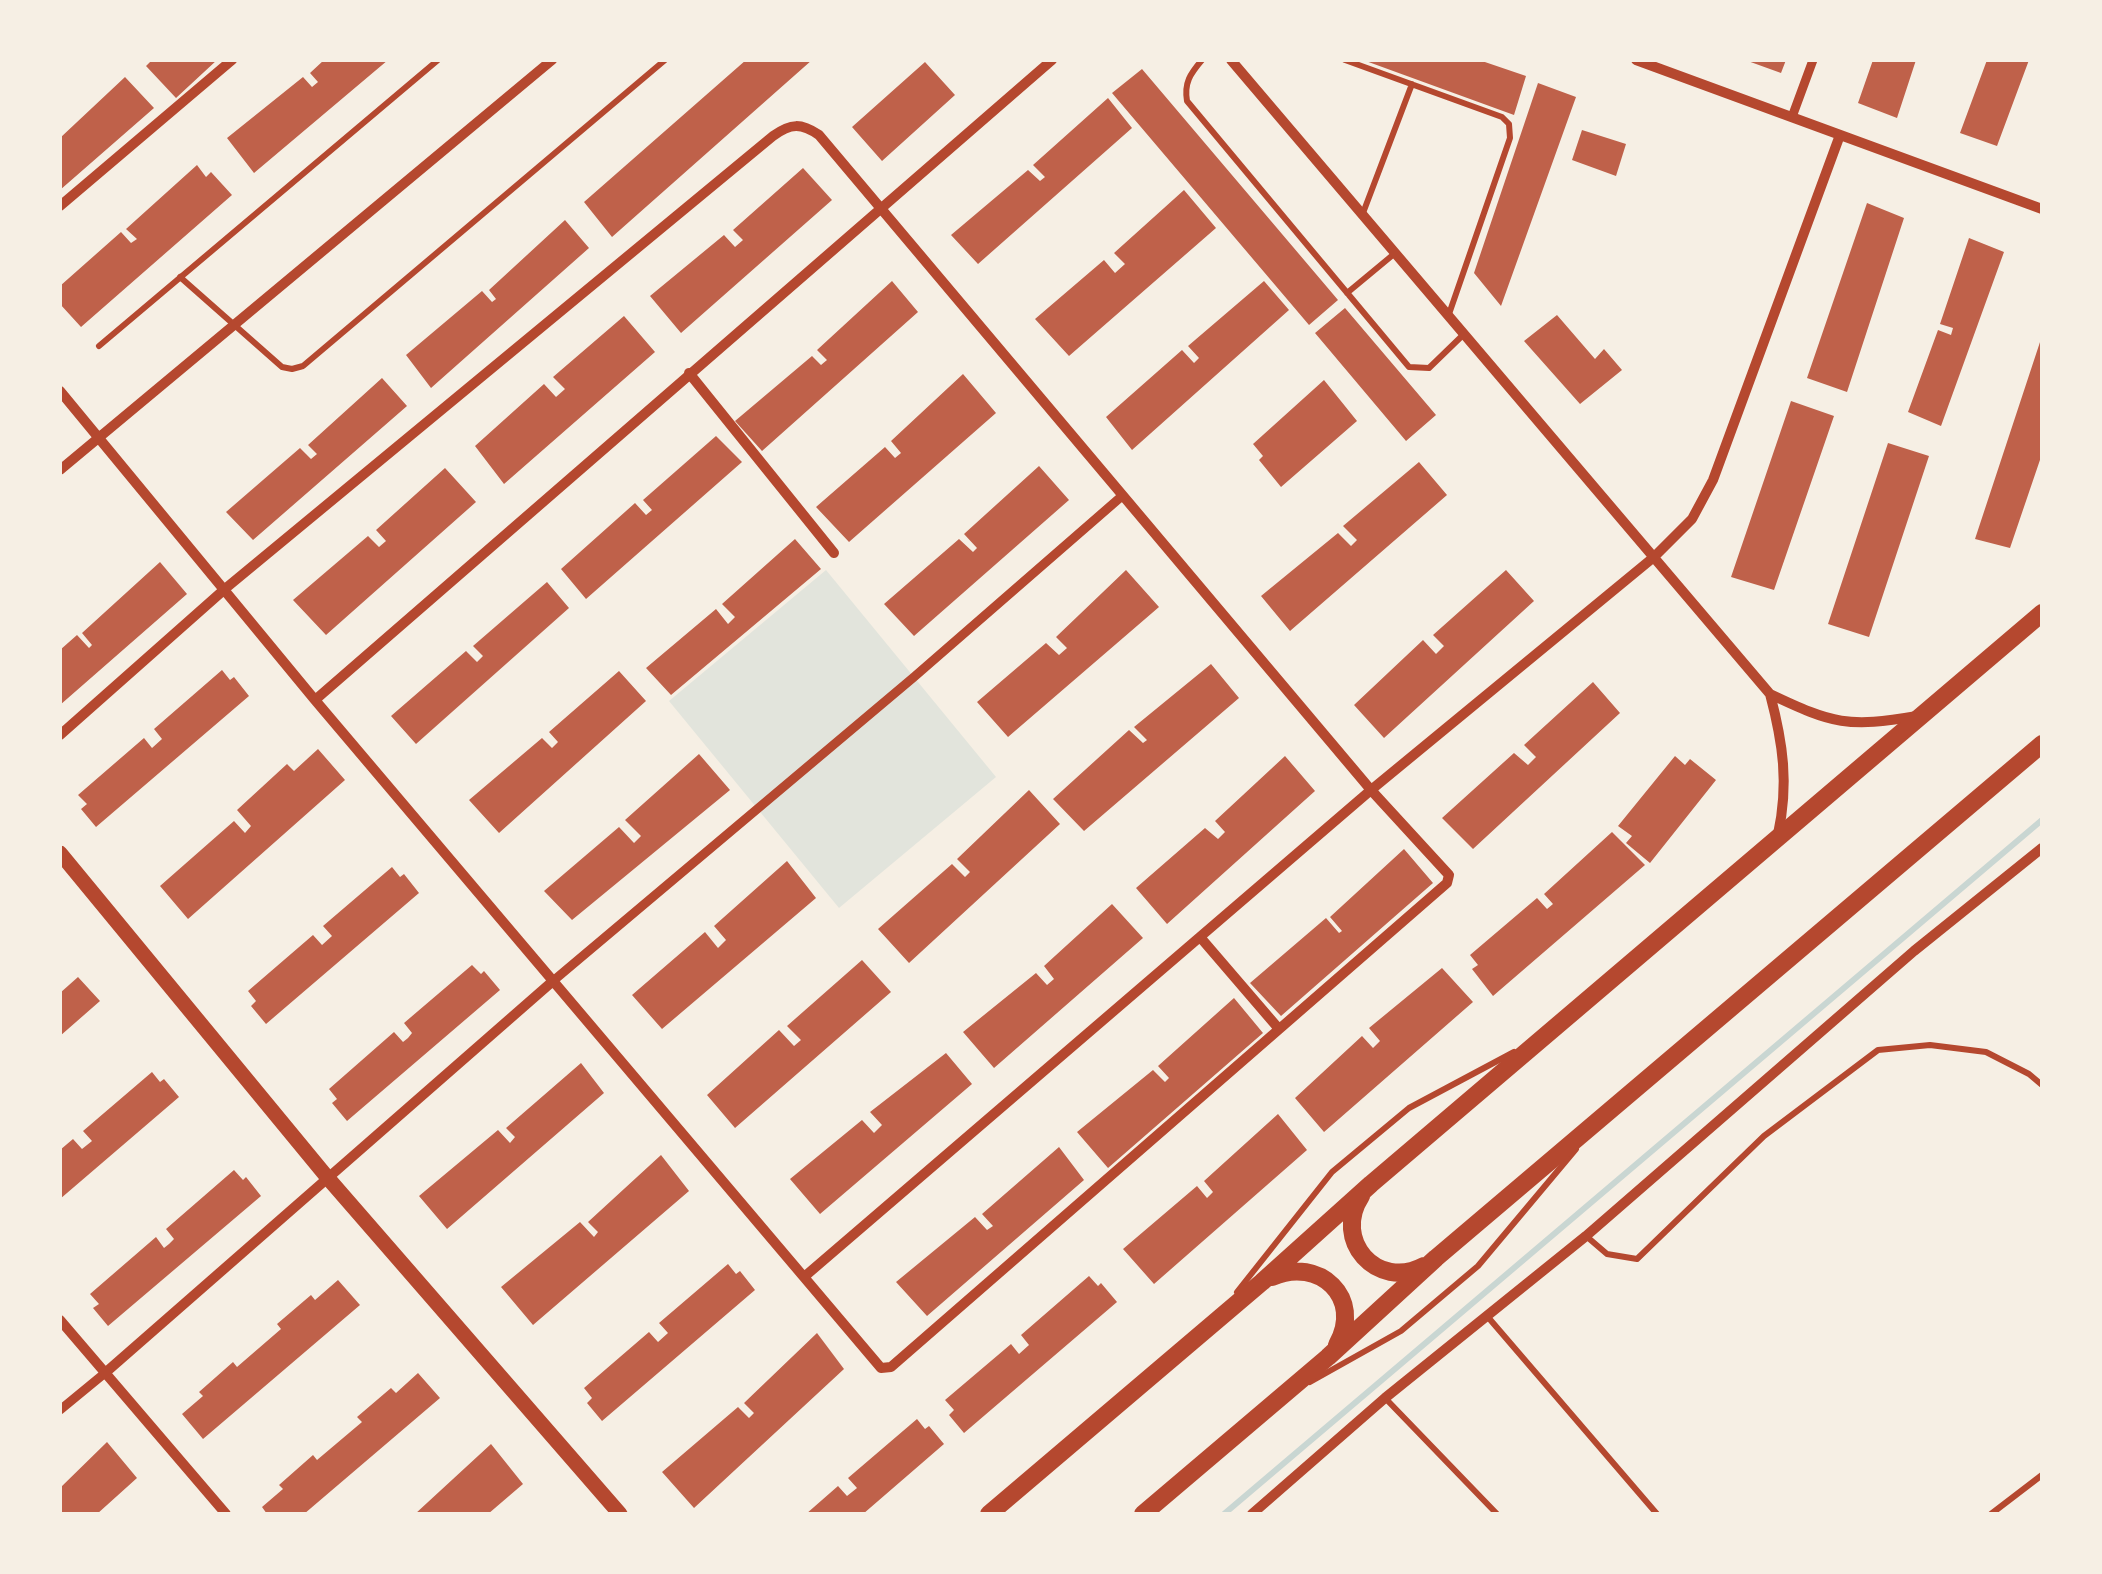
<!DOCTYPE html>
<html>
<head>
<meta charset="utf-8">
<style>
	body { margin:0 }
	#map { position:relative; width:2102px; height:1574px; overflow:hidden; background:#f6efe4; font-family:Helvetica,sans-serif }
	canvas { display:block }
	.frame { position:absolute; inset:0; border:62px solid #f6efe4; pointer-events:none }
</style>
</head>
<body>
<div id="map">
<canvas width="2102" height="1574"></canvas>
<div class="frame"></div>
</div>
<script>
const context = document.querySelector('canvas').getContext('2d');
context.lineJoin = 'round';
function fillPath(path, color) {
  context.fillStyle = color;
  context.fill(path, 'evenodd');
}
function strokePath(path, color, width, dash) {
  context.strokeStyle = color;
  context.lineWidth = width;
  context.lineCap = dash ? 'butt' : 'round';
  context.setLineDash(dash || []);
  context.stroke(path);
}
fillPath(new Path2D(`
	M826,570L996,777L839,908L669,701Z`), '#e2e4dc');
strokePath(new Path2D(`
	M1224,1514L2042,820`), '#c9d6d2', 6);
fillPath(new Path2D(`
	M152,60H217L176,98L146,66Z
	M324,60H388L254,173L227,138L303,77L312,87L318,82L310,73Z
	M746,60H812L612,237L584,202Z
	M1363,60H1479L1526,76L1514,115Z
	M1745,60H1786L1781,73Z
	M1873,60H1916L1897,118L1858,103Z
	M1987,60H2029L1997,146L1960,133Z
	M925,62L955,95L882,161L852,127Z
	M1142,69L1338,300L1309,325L1112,93Z
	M125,77L154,108L60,190V138Z
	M1538,83L1576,97L1501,306L1474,273Z
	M1108,98L1132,128L978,264L951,235L1028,170L1040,181L1045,177L1033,165Z
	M1582,130L1626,144L1616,176L1572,160Z
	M197,165L206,177L211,172L232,195L81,327L60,304V286L121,232L131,243L137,239L126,229Z
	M803,168L832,200L681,333L650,296L724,235L735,247L743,240L733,230Z
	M1184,190L1216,228L1069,356L1035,319L1104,260L1115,273L1125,264L1114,253Z
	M1867,203L1904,218L1847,392L1807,378Z
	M565,220L589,248L431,388L406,355L482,291L492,302L496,299L489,290Z
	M1969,238L2004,252L1941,426L1908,412L1938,330L1951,335L1953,328L1940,324Z
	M892,281L918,312L762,451L735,421L812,356L821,365L827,360L817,350Z
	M1264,281L1289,310L1132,450L1106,417L1182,350L1194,363L1199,358L1188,346Z
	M1345,308L1436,415L1406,441L1315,333Z
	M1557,315L1595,359L1604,349L1622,370L1580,404L1524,341Z
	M624,316L655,352L504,484L475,446L544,384L556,397L565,389L553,377Z
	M2041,339L2042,454L2010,548L1975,539Z
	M963,374L996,413L849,542L816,507L885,447L895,458L901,453L891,441Z
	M382,378L407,406L253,540L226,512L300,448L311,459L317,454L308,445Z
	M1324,380L1357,421L1281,487L1259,460L1263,456L1253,444Z
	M1791,401L1834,416L1774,590L1731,577Z
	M716,436L742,462L586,599L561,569L635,503L646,515L652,510L643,500Z
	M1888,443L1929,456L1869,637L1828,624Z
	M1419,462L1447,495L1290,631L1261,596L1338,533L1351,546L1357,540L1343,526Z
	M1039,466L1069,500L914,636L884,604L959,539L973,552L977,548L964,534Z
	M445,468L476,502L326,635L293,600L368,536L379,547L386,541L376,530Z
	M795,539L821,569L671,695L646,668L716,609L728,624L735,617L722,604Z
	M160,562L187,594L60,705V650L77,635L89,648L92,645L82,633Z
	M1126,570L1159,607L1008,737L977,702L1046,643L1059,655L1067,648L1056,637Z
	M1506,570L1534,601L1384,738L1354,705L1423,640L1436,654L1444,646L1433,635Z
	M547,582L569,608L416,744L391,716L466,651L477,662L483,656L473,646Z
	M1211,664L1239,698L1084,831L1053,799L1129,730L1143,743L1147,740L1134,727Z
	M222,670L230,680L234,677L249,696L96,827L81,809L87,804L78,795L144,738L152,748L162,739L154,729Z
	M619,671L646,701L499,833L469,800L542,738L552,748L558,742L549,732Z
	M1593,682L1620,713L1473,849L1442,818L1514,753L1528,765L1536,757L1524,745Z
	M318,749L345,780L188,919L160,886L234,821L245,833L251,826L237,810L287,764L294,771Z
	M699,754L730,790L572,920L544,891L619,827L634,843L641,836L625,820Z
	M1285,756L1315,791L1167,924L1136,888L1205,828L1218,839L1225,832L1215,821Z
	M1675,756L1685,765L1690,759L1716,780L1650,863L1626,843L1632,836L1618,826Z
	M1029,790L1060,824L909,963L878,929L952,864L965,877L970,872L957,859Z
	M1612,832L1645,865L1493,996L1472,969L1478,965L1470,955L1537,898L1547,909L1553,904L1544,894Z
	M1404,849L1433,883L1281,1016L1250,983L1326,918L1339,933L1342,931L1330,917Z
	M787,861L816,898L662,1029L632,995L705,932L718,948L726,940L714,926Z
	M392,867L400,877L404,874L419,893L266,1024L251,1006L256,1001L248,991L313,935L322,945L332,936L323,926Z
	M1112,904L1143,938L994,1068L963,1032L1036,973L1047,985L1054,979L1044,966Z
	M862,960L891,992L735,1128L707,1095L779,1030L794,1046L801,1040L787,1026Z
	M472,965L481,974L484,971L500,990L347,1121L332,1103L337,1099L329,1089L394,1032L403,1042L408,1038L412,1033L404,1023Z
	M1442,968L1473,1002L1324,1132L1295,1098L1362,1036L1373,1048L1380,1041L1369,1028Z
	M78,977L100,1001L60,1036V993Z
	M1234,998L1263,1033L1108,1168L1077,1132L1153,1070L1165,1082L1169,1078L1158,1066Z
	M946,1053L972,1084L820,1214L790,1179L862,1120L874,1133L882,1125L870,1112Z
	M581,1063L604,1093L447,1229L419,1196L498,1130L510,1143L515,1137L506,1128Z
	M152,1072L160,1082L164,1079L179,1097L60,1199V1150L73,1139L82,1149L92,1141L83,1131Z
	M1278,1114L1307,1150L1154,1284L1123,1249L1197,1186L1207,1198L1213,1192L1204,1181Z
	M1059,1147L1084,1180L927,1316L896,1282L975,1217L987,1230L993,1226L982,1214Z
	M661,1155L689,1191L533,1325L501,1287L580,1222L594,1237L598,1232L588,1222Z
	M234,1170L243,1180L246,1177L261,1196L108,1326L93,1308L99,1304L90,1294L156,1237L164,1248L169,1244L174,1239L166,1229Z
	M728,1264L736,1274L740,1271L755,1290L602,1421L587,1403L592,1398L584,1388L649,1332L658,1342L668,1333L659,1323Z
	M1089,1276L1098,1286L1101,1283L1117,1302L964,1433L949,1415L954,1410L945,1400L1011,1344L1019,1354L1029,1345L1021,1335Z
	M338,1280L360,1305L203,1439L182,1414L203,1396L199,1392L233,1362L237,1367L281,1329L277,1324L311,1295L315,1300Z
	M817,1333L844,1369L694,1508L662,1472L738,1407L749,1418L754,1413L744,1403Z
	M418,1373L440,1398L304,1514H267L262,1507L283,1489L279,1485L313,1455L317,1460L362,1422L357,1417L391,1388L396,1393Z
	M917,1419L925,1429L929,1426L944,1444L863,1514H806L838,1486L847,1496L857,1488L848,1478Z
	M107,1442L137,1478L97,1514H60V1488Z
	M491,1444L523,1484L488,1514H415Z`), '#bf614a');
strokePath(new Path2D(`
	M1202,60C1190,74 1184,83 1187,101L1409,367L1429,368L1463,335
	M1345,60L1502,117L1509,124L1510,138L1449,314
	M1363,213L1412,84
	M180,277L282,367L292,369L303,366L665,60
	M1347,293L1394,254
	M99,346L438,60
	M1586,1236L1607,1254L1637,1259L1764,1136L1878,1050L1930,1045L1986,1052L2029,1074L2042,1085
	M1237,1292L1332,1172L1409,1108L1514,1052
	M1487,1316L1657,1514
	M1310,1382L1401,1331L1478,1266L1576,1149
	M1386,1399L1497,1514
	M1991,1514L2042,1475`), '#b5482f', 6);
strokePath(new Path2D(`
	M1792,117L1813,60
	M553,981L914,677L1122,496
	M60,1410L105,1373`), '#b5482f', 9);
strokePath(new Path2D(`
	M1231,60L1770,694C1783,743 1789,784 1778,834
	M1636,60L2042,209
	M60,206L232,60
	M689,373L834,553
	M60,391L315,700L881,1368L891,1367L1447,883L1449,875L1371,790L819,135C801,123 791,123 773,136L226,588L60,735
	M60,470L552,60
	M1770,694C1833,724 1848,728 1917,716
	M315,700L1052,60
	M1200,937L1279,1029
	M804,1277L1371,790L1654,557L1692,519L1713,480L1840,135
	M60,1320L226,1514
	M105,1373L553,981
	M1252,1514L1385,1398L1586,1236L1914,951L2042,848`), '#b5482f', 10);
strokePath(new Path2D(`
	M60,853L327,1177L620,1514`), '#b5482f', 15);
strokePath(new Path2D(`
	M1361,1196C1332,1240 1377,1291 1424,1266
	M1272,1277C1319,1256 1364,1298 1337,1345
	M989,1514L1262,1282L1371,1184L2042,613
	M1143,1514L1328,1357L1436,1258L2042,744`), '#b5482f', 18);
</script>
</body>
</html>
